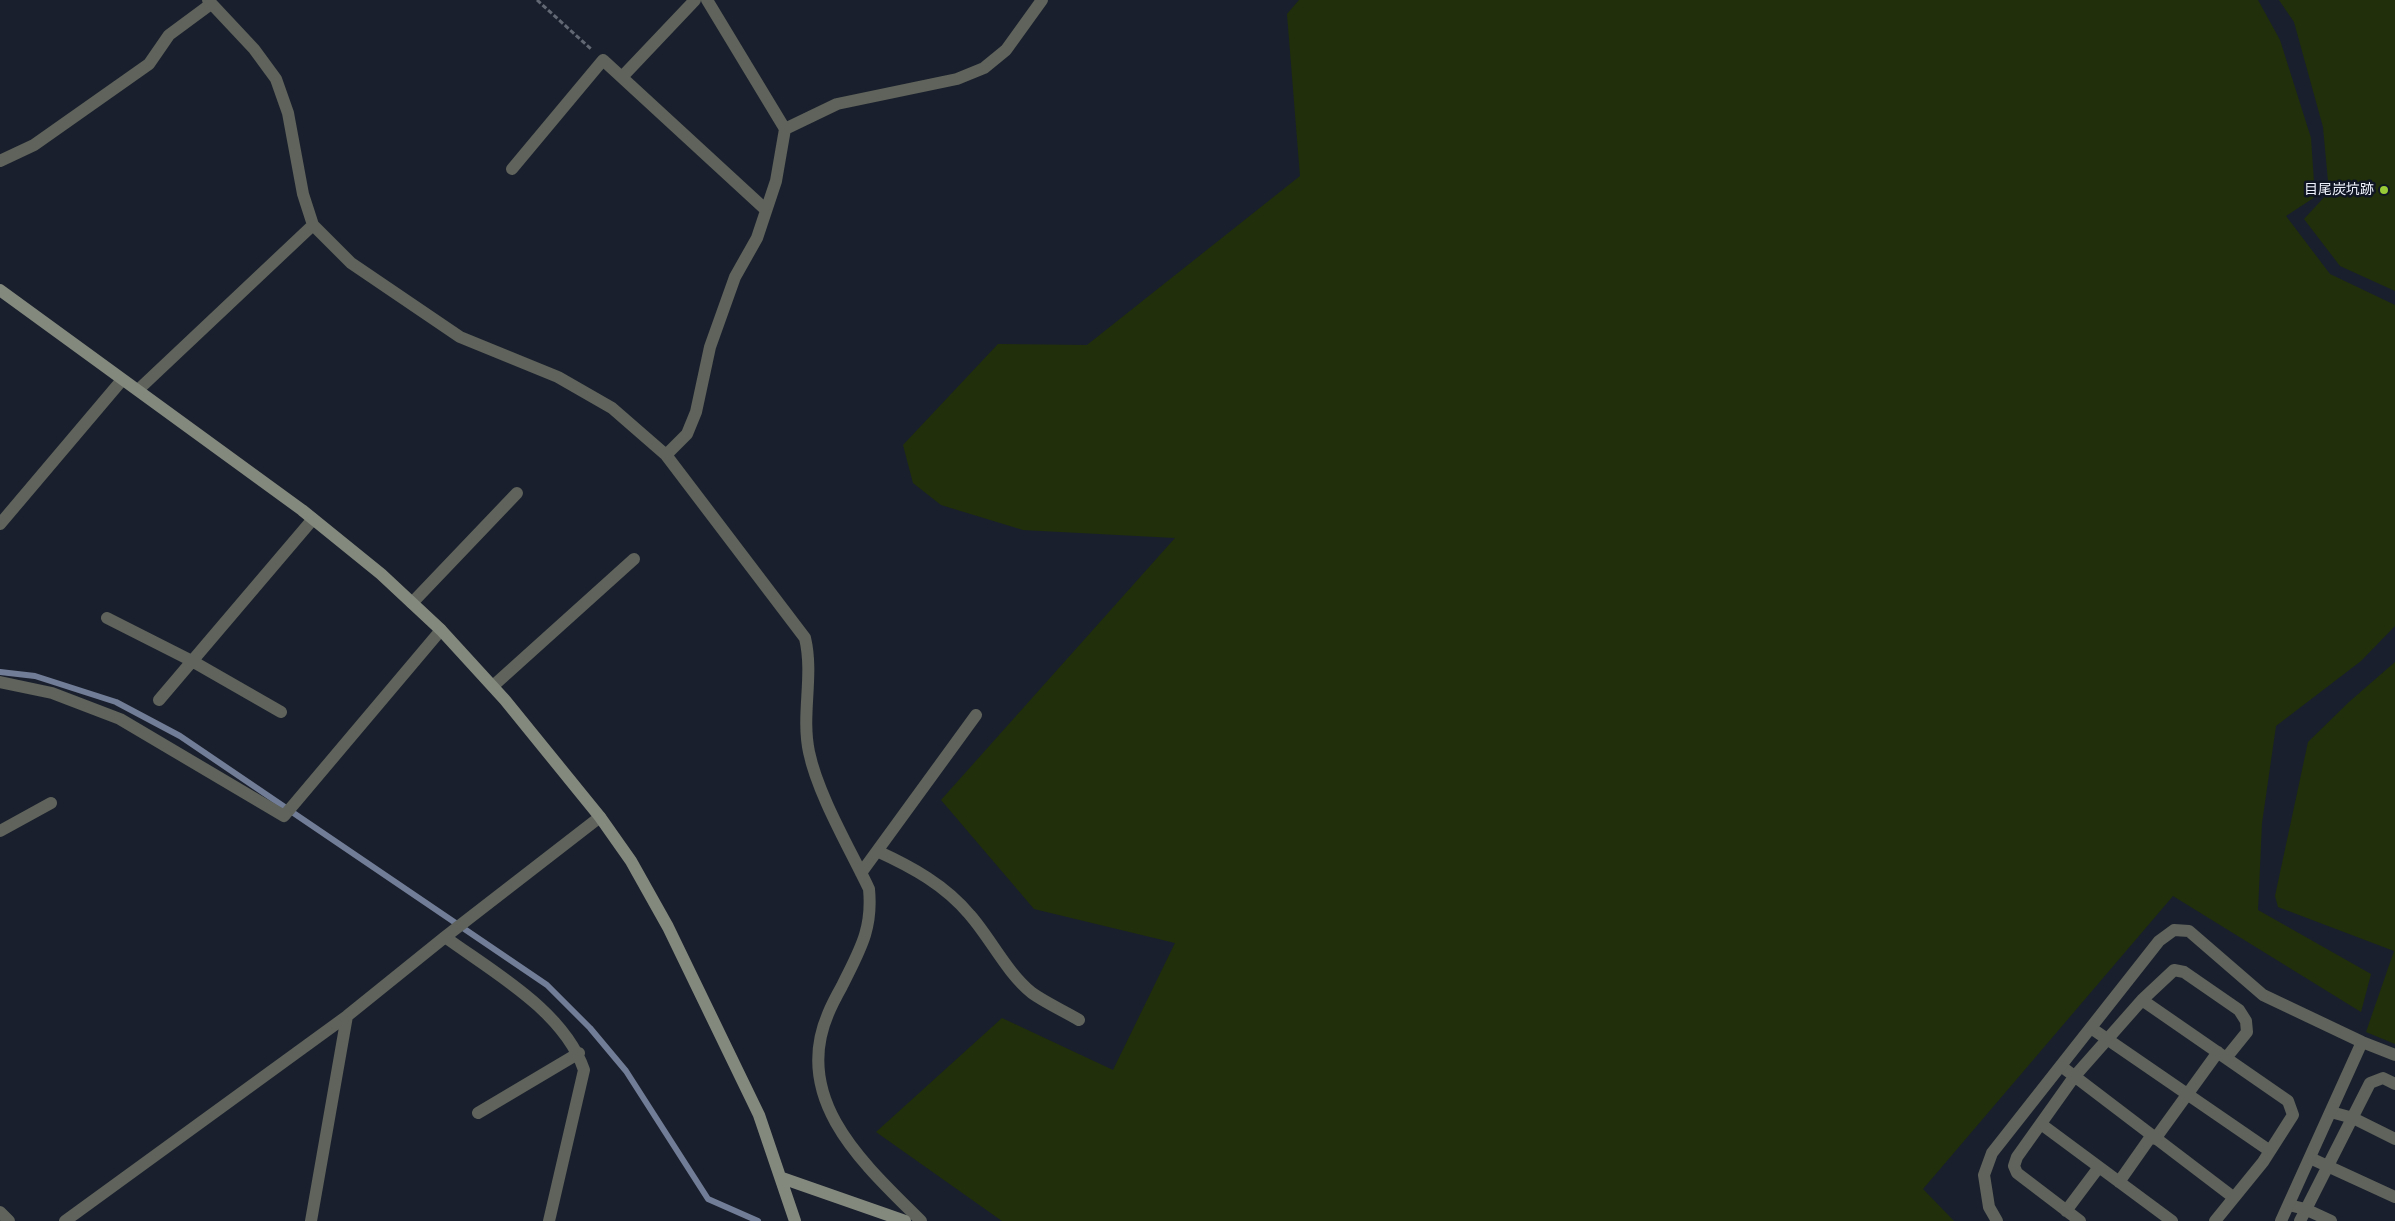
<!DOCTYPE html>
<html>
<head>
<meta charset="utf-8">
<style>
	body { margin:0 }
	canvas { display:block; background:#191f2c }
</style>
</head>
<body>
<canvas width="2395" height="1221"></canvas>
<script>
const context = document.querySelector('canvas').getContext('2d');
context.lineJoin = 'round';
function fillPath(path, color) {
  context.fillStyle = color;
  context.fill(path, 'evenodd');
}
function strokePath(path, color, width, dash) {
  context.strokeStyle = color;
  context.lineWidth = width;
  context.lineCap = dash ? 'butt' : 'round';
  context.setLineDash(dash || []);
  context.stroke(path);
}
function label(font, color, halo, rows, align = 'center') {
  context.font = font + ' "Work Sans","Noto Sans JP",sans-serif';
  context.lineWidth = 5;
  context.setLineDash([]);
  context.textBaseline = 'middle';
  context.strokeStyle = halo;
  context.fillStyle = color;
  for (const [text, x, y, turn = 0] of rows) {
    context.save();
    context.translate(x, y);
    context.rotate((+turn || 0) * Math.PI / 180);
    context.textAlign = isNaN(turn) ? turn : align;
    if (halo) context.strokeText(text, 0, 0);
    context.fillText(text, 0, 0);
    context.restore();
  }
}
fillPath(new Path2D(`
	M1299,0H2258L2280,40L2311,138L2315,197L2286,216L2330,274L2395,305V626L2361,661L2276,726L2262,823L2258,910L2371,974L2361,1012L2173,896L1923,1189L1954,1221H1002L876,1132L1002,1018L1113,1070L1175,943L1034,909L941,800L1175,538L1023,530L941,505L913,483L903,445L998,344L1087,345L1300,176L1287,14Z
	M2279,0H2395V291L2340,266L2304,219L2329,192L2323,127L2294,22Z
	M2395,662V1044L2366,1032L2394,951L2278,907L2275,896L2308,742L2349,702Z`), '#212f0a');
strokePath(new Path2D(`
	M0,672L35,676L116,702L180,736L547,985L590,1028L626,1071L708,1199L758,1221`), '#717c96', 6);
strokePath(new Path2D(`
	M537,0L591,49`), '#626874', 3, [5, 2.5]);
strokePath(new Path2D(`
	M2142,1000L2288,1101L2293,1115L2263,1162L2215,1221
	M2091,1028L2270,1151
	M2061,1066L2233,1197
	M2331,1112L2353,1118L2395,1139
	M2041,1124L2172,1221
	M2155,1139L2218,1052
	M2310,1158L2395,1197
	M2119,1182L2152,1135
	M2289,1205L2305,1209L2331,1221
	M2066,1211L2099,1167
	M2080,1221L2017,1173L2014,1166L2017,1157L2074,1077L2142,1000L2174,970L2184,972L2239,1010L2246,1021L2247,1032L2226,1058
	M2300,1221L2370,1083L2383,1078L2395,1084`), '#5f635b', 12);
strokePath(new Path2D(`
	M208,0L254,49L276,79L288,113L303,194L313,225L351,263L460,337L558,377L612,408L666,455L805,638C814,676 801,714 809,752C818,795 850,849 869,889C873,930 859,951 842,986C837,995 832,1004 828,1014C791,1101 866,1166 921,1221
	M707,0L785,129
	M622,77L695,0
	M0,161L34,145L149,64L169,35L211,4
	M512,169L603,60L766,210
	M138,390L313,225
	M666,455L687,434L696,412L710,347L735,277L757,238L776,181L785,129L837,104L957,79L984,68L1006,50L1042,0
	M0,524L122,380
	M412,603L517,493
	M107,618L192,661L281,712
	M0,682L52,693L120,719L284,816L441,630
	M493,686L634,559
	M159,700L313,519
	M0,831L51,803
	M877,851C912,867 945,885 970,915C991,939 1007,973 1032,993C1046,1003 1064,1011 1079,1020
	M861,873L976,715
	M445,937C493,972 564,1011 584,1070L549,1221
	M478,1113L579,1053
	M0,1212L9,1221
	M65,1221L347,1016L445,937L600,817
	M311,1221L347,1016
	M1997,1221L1989,1207L1984,1175L1992,1153L2159,941L2174,930L2189,931L2263,995L2362,1042L2395,1055
	M2281,1221L2362,1042`), '#5f635b', 12);
strokePath(new Path2D(`
	M0,290L302,510L381,574L441,630L505,700L600,817L631,861L668,927L759,1115L795,1221
	M782,1178L905,1221`), '#84897e', 12);
for (const [x, y, r, color] of [
	[2384,190,5,"#98cb37"]
]) {
  const dot = new Path2D();
  dot.arc(x, y, r, 0, 2 * Math.PI);
  context.fillStyle = color;
  context.fill(dot);
  strokePath(dot, '#101623', 2);
}
label('14px', '#eef2fc', '#101623', [
	["目尾炭坑跡",2374,190]
], 'right');
</script>
</body>
</html>
